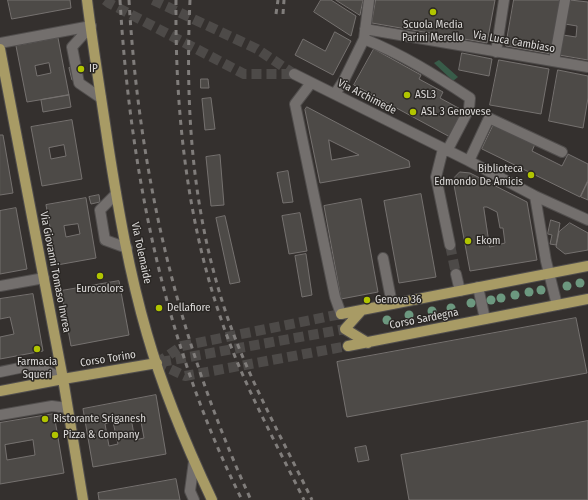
<!DOCTYPE html>
<html>
<head>
<meta charset="utf-8">
<style>
	body { margin:0 }
	canvas { display:block; background:#34302e }
</style>
</head>
<body>
<canvas width="588" height="500"></canvas>
<script>
const context = document.querySelector('canvas').getContext('2d');
context.lineJoin = 'round';
function fillPath(path, color) {
  context.fillStyle = color;
  context.fill(path, 'evenodd');
}
function strokePath(path, color, width, dash) {
  context.strokeStyle = color;
  context.lineWidth = width;
  context.lineCap = dash ? 'butt' : 'round';
  context.setLineDash(dash || []);
  context.stroke(path);
}
function label(font, color, halo, rows, align = 'center') {
  context.font = font + ' "Fira Sans Condensed",sans-serif';
  context.lineWidth = 3;
  context.setLineDash([]);
  context.textBaseline = 'middle';
  context.strokeStyle = halo;
  context.fillStyle = color;
  for (const [text, x, y, turn = 0] of rows) {
    context.save();
    context.translate(x, y);
    context.rotate((+turn || 0) * Math.PI / 180);
    context.textAlign = isNaN(turn) ? turn : align;
    if (halo) context.strokeText(text, 0, 0);
    context.fillText(text, 0, 0);
    context.restore();
  }
}
fillPath(new Path2D(`
	M439,60L458,77L453,81L434,63Z`), '#385c49');
const building = new Path2D(`
	M8,0H70L71,8L12,19Z
	M321,0H331L356,16L351,36L314,12Z
	M336,0H363L360,15Z
	M376,0H495L487,43L372,23Z
	M514,0H560L551,54L506,46Z
	M570,0L588,2V60L559,55L563,35L576,37L577,26L565,24Z
	M335,32L351,41L333,75L295,55L303,39L325,51Z
	M58,38L69,95L27,102L16,46ZM49,63L51,73L37,76L35,66Z
	M374,49L421,75L419,79L443,92L440,98L464,111L450,137L354,85Z
	M462,53L492,59L489,76L459,70Z
	M499,60L549,69L541,114L490,105Z
	M80,66L82,78L72,80L69,68Z
	M558,70L588,76V98L583,128L549,121Z
	M201,79H208L209,88H201Z
	M69,95L71,107L43,112L41,100Z
	M211,98L215,129L205,130L202,99Z
	M307,107L409,161L410,167L320,183L305,110ZM329,140L359,155L332,160Z
	M72,120L82,179L42,186L31,127ZM64,145L66,156L51,159L49,148Z
	M494,124L535,144L532,151L562,166L568,154L588,164V180L580,197L482,149Z
	M0,135H3L13,193L0,195Z
	M220,155L224,205L211,206L206,157Z
	M288,171L293,202L283,203L277,173Z
	M460,172L470,173L527,202L537,260L470,271L454,185L455,177ZM484,207H487L497,212L500,228H503L505,243L490,247Z
	M588,182V200L581,197Z
	M421,194L436,277L399,283L384,201Z
	M99,195L100,202L91,204L89,197Z
	M86,198L96,258L57,265L46,205ZM78,224L80,234L66,237L64,226Z
	M361,199L378,292L341,299L324,206Z
	M16,208L27,269L0,274V211Z
	M300,213L307,251L289,254L282,216Z
	M225,216L240,282L230,284L216,218Z
	M551,220L560,223L556,245L550,244L552,235L548,234Z
	M570,223L588,233V250L565,254L556,247L559,232Z
	M306,254L312,295L302,297L295,256Z
	M119,281L129,335L71,346L61,291Z
	M33,294L43,351L0,359V337L14,334L10,317L0,319V299Z
	M576,318L587,373L347,417L337,362Z
	M156,395L166,454L93,467L83,409ZM140,416L144,438L135,440L131,418ZM113,422L118,444L109,446L105,424Z
	M54,414L64,473L0,484V423ZM33,440L35,455L7,460L5,445Z
	M588,421V500H409L401,455Z
	M366,446L369,460L358,462L355,448Z
	M176,479L180,500H99L98,493Z`);
fillPath(building, '#4d4a47');
strokePath(building, '#75716f', 1);
strokePath(new Path2D(`
	M105,0L109,3L244,74H294
	M153,0L257,49L294,74
	M450,245L456,274`), '#4d4a48', 10, [10, 5]);
strokePath(new Path2D(`
	M161,362L345,329
	M157,363L185,376L348,346
	M157,363L182,346L341,314`), '#4d4a48', 10, [10, 5]);
const minor = new Path2D(`
	M91,26L72,47L79,83L101,98
	M365,29L588,67
	M364,39C402,54 437,76 470,98L469,109L447,151
	M0,43L91,26
	M496,52L504,0
	M554,61L565,0
	M294,74L469,161L535,196L588,220
	M311,83L295,104L335,297L341,314
	M335,94L344,80L364,39L369,0
	M443,149L436,177L450,245
	M469,161L489,118L562,152
	M116,194L100,210L105,240L127,248
	M535,196L546,261L557,305
	M383,258L392,304
	M456,274L460,291
	M0,286L44,278
	M478,287L485,319
	M0,372L24,367L45,370L63,379
	M0,415L52,406L67,408
	M194,461L190,491L194,500`);
const major = new Path2D(`
	M87,0C93,48 101,96 108,144C118,208 129,272 147,334C163,390 187,447 212,500
	M0,49L63,379L83,500
	M361,311L345,329L368,343
	M341,314L588,266
	M348,346L588,299
	M0,391L63,379L157,363`);
strokePath(minor, '#514e4d', 12);
strokePath(major, '#514e4d', 12);
strokePath(minor, '#736f6d', 10);
strokePath(major, '#a89b65', 10);
strokePath(new Path2D(`
	M120,0C130,171 165,346 242,500
	M129,0C139,175 178,341 251,500
	M176,0C175,107 186,217 221,319C242,382 275,441 304,500
	M190,0C185,109 192,213 227,316C249,380 283,440 312,500
	M276,14L278,0
	M283,14L284,0`), '#807d7b', 3, [5, 5]);
context.fillStyle = '#6c987f';
for (const [x, y] of [
	[580,283],
	[567,286],
	[541,290],
	[529,292],
	[515,295],
	[501,298],
	[491,300],
	[471,303],
	[451,308],
	[432,311],
	[409,315],
	[387,320]
]) {
  context.beginPath();
  context.arc(x, y, 4.5, 0, 2 * Math.PI);
  context.fill();
}
for (const [x, y, r, color] of [
	[433,12,4,"#b1c500"],
	[81,69,4,"#b1c500"],
	[407,95,4,"#b1c500"],
	[413,112,4,"#b1c500"],
	[531,175,4,"#b1c500"],
	[468,241,4,"#b1c500"],
	[100,276,4,"#b1c500"],
	[367,300,4,"#b1c500"],
	[159,308,4,"#b1c500"],
	[37,349,4,"#b1c500"],
	[45,419,4,"#b1c500"],
	[55,435,4,"#b1c500"]
]) {
  const dot = new Path2D();
  dot.arc(x, y, r, 0, 2 * Math.PI);
  context.fillStyle = color;
  context.fill(dot);
  strokePath(dot, '#2a2724', 1.5);
}
label('11px', '#dcdad9', '#2a2724', [
	["Scuola Media",433,25,"center"],
	["Parini Merello",433,38,"center"],
	["IP",89,69],
	["ASL3",415,95],
	["ASL 3 Genovese",421,112],
	["Biblioteca",523,169,"right"],
	["Edmondo De Amicis",523,182,"right"],
	["Ekom",476,241],
	["Eurocolors",100,289,"center"],
	["Genova 36",375,300],
	["Dellafiore",167,308],
	["Farmacia",37,362,"center"],
	["Squeri",37,375,"center"],
	["Ristorante Sriganesh",53,419],
	["Pizza & Company",63,435]
], 'left');
label('11px', '#dcdad9', '#2a2724', [
	["Via Luca Cambiaso",514,42,10],
	["Via Archimede",367,97,27],
	["Via Tolemaide",141,253,78],
	["Via Giovanni Tomaso Invrea",55,272,79],
	["Corso Sardegna",424,319,-11],
	["Corso Torino",108,359,-9]
]);
</script>
</body>
</html>
